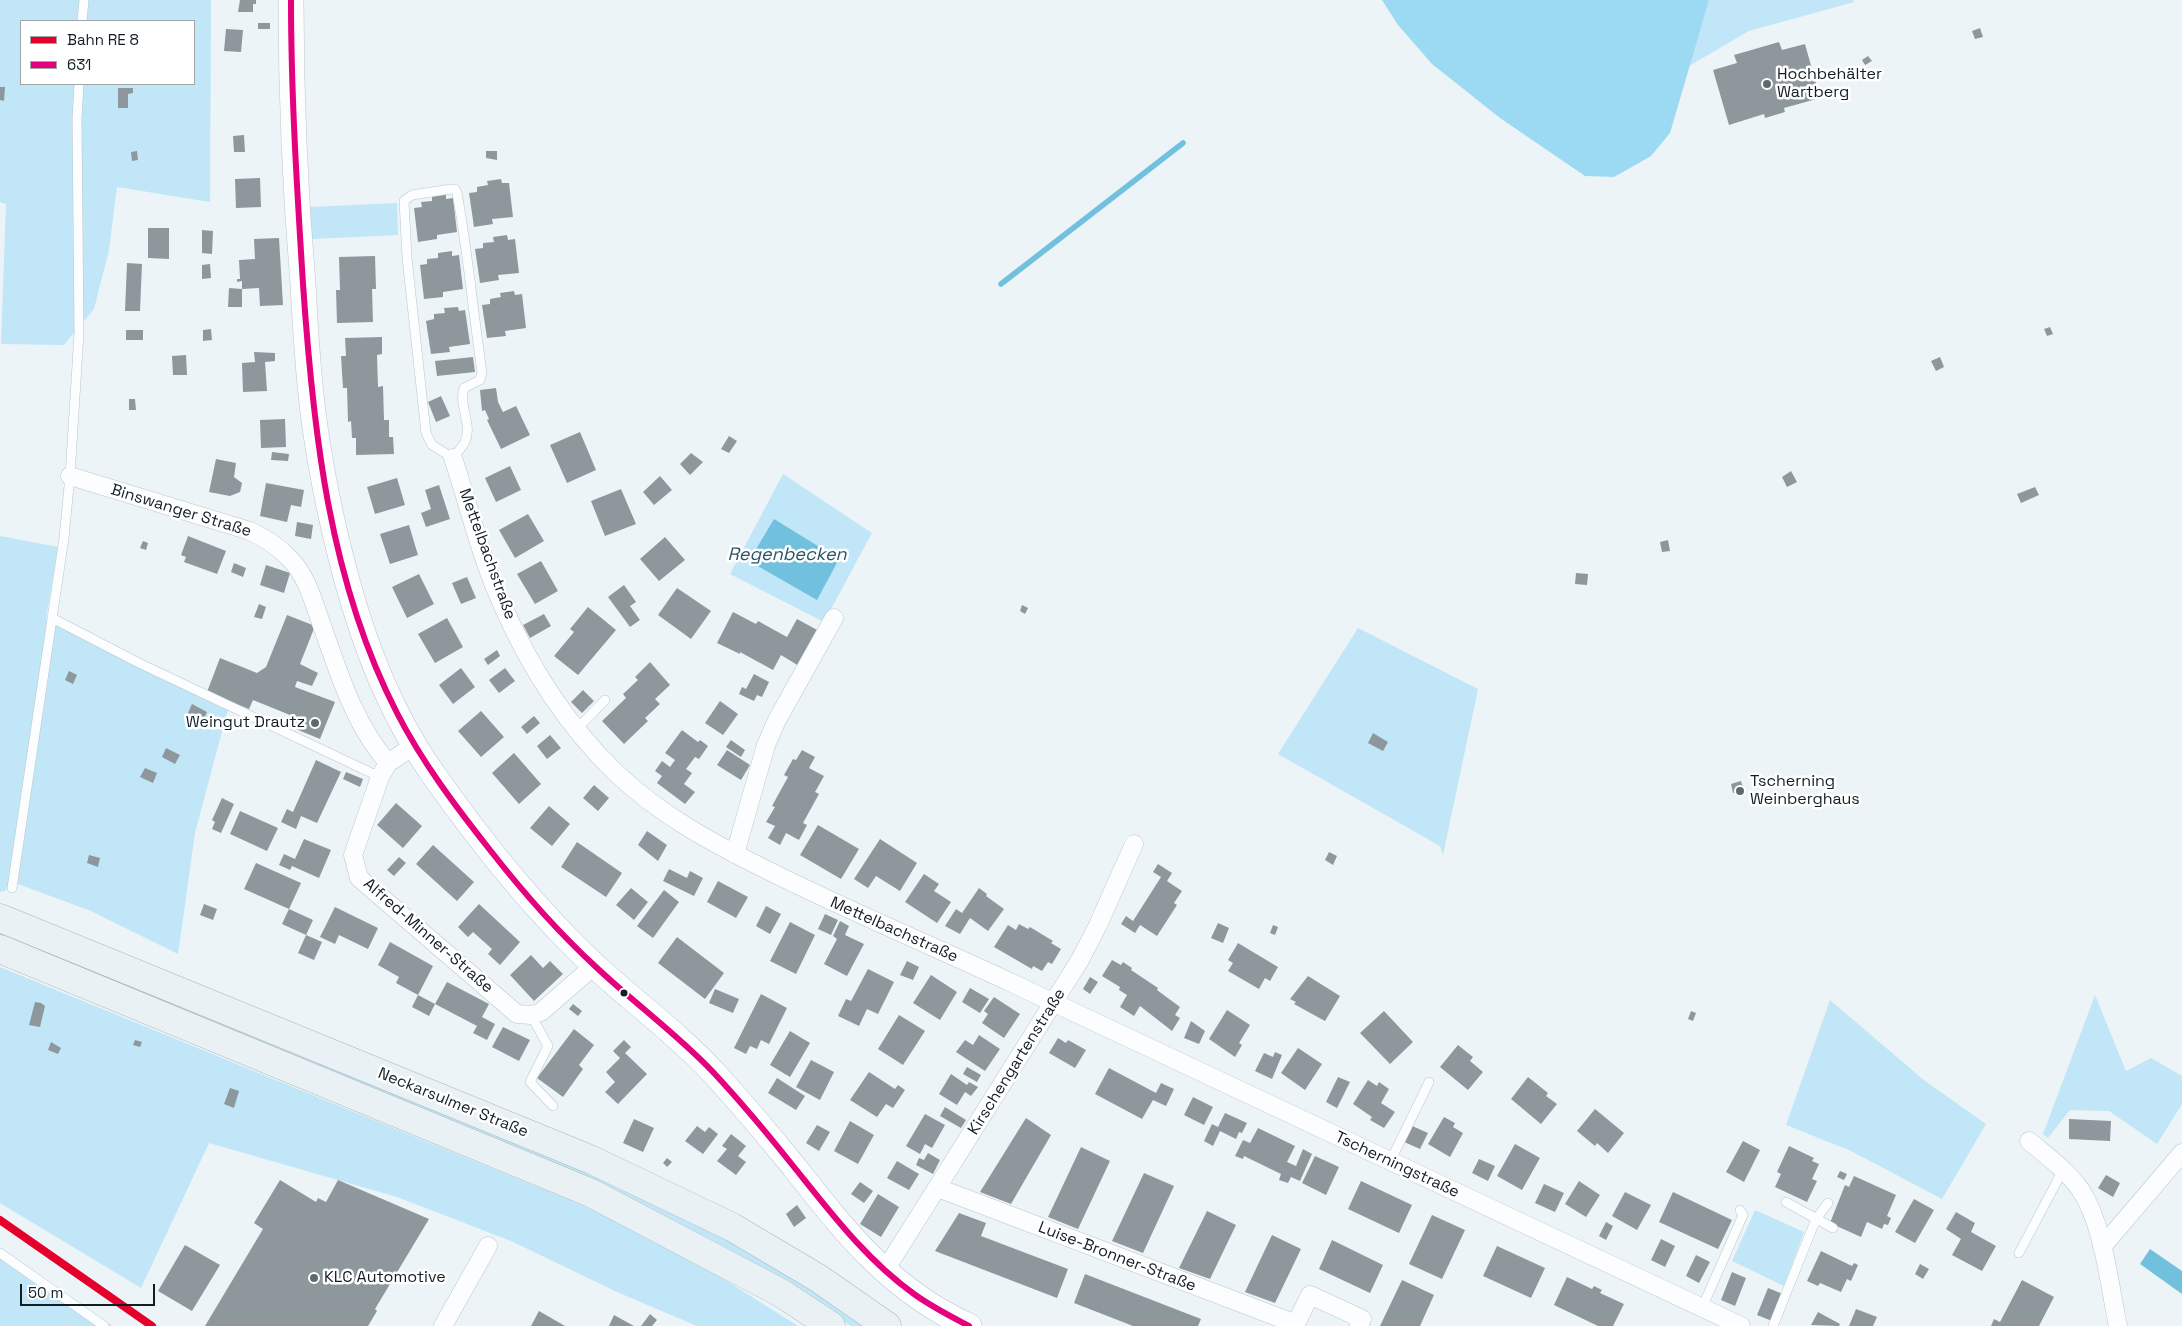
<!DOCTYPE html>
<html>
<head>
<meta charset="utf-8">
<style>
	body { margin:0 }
	#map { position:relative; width:2182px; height:1326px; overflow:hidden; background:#ecf4f7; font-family:"Space Grotesk",sans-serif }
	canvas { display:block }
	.legend { position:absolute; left:20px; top:20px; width:175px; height:65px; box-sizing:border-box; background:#fff; border:1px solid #a0a5a7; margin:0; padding:6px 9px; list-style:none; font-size:15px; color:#111e24 }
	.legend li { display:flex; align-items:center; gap:10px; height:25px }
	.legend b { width:25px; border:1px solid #a0a5a7 }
	.scale { position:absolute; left:20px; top:1284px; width:135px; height:22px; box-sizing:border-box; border:2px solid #111e24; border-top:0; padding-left:6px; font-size:15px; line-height:18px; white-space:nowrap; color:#111e24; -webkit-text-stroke:4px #fff; paint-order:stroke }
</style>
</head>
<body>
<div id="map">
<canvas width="2182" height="1326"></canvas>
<ul class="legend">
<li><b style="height:6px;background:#e4002b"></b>Bahn RE 8</li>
<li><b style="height:6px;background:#e5007d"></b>631</li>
</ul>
<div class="scale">50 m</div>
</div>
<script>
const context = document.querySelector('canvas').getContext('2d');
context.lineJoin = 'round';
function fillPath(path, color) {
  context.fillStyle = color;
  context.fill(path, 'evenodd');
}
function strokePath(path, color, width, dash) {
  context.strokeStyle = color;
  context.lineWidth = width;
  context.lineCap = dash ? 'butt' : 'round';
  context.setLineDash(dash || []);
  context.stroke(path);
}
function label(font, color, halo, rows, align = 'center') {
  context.font = font + ' "Space Grotesk",sans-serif';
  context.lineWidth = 5;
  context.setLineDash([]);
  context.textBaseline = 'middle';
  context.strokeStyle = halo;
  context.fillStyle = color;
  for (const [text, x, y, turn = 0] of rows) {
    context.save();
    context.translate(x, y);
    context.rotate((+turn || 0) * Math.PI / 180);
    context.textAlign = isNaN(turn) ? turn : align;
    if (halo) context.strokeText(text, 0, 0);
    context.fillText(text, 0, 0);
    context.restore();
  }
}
fillPath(new Path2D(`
	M0,0H211L210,202L117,187L109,250L94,309L64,345L1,344L6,204L0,202ZM21,21H194V84H21Z
	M1709,0H1853L1854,2L1749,31L1689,66Z
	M397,203L398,235L312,239L310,207Z
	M783,474L872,533L824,622L730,574Z
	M0,536L58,547L46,619L228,709L195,833L178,954L91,911L10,881L5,891L0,892Z
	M1358,628L1478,689L1443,855L1440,846L1278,754Z
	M0,928L575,1164L683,1216L730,1242L819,1293L867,1326H851L768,1271L723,1246L655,1211L554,1163L0,937Z
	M0,967L613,1218L692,1259L798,1326H697L617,1292L511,1241L397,1197L209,1143L141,1288L0,1203Z
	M2095,995L2126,1071L2151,1058L2182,1076V1104L2157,1144L2109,1111L2070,1110L2048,1138L2043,1134Z
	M1830,1000L1925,1081L1986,1124L1942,1199L1851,1151L1786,1125Z
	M1755,1210L1804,1232L1784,1286L1732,1261Z
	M0,1247L112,1326H0Z`), '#c0e6f7');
fillPath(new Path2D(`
	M1382,0H1709L1670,133L1651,156L1614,177L1585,176L1500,118L1432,64L1398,25Z`), '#9cdaf3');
fillPath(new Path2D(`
	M774,519L839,559L817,600L749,561Z
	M2150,1249L2182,1271V1294L2140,1264Z`), '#71c0de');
strokePath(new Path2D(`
	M1001,284L1183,143`), '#71c0de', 5.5);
fillPath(new Path2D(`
	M240,0H256V4H253V12H238Z
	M258,23H270V29H258Z
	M1980,28L1983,37L1975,39L1972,31Z
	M226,29L243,30L241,52L224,51Z
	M1779,42L1782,50L1805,44L1820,98L1784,108L1785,112L1765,118L1764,114L1729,125L1713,70L1737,63L1734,55Z
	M1868,56L1872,61L1865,65L1862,60Z
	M0,87H5L4,101L0,100Z
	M118,88H133V93L128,94V108H118Z
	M244,135L245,152H234L233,136Z
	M137,151L138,160L132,161L131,152Z
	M486,151H497V160L486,158Z
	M260,178L261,207L236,208L235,179Z
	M501,179L502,183H509L513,217L492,219L493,224L474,227L469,193L477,192V187L488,185L487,181Z
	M446,194V199L453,198L457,232L437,235V239L418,242L414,208L422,207L421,202L432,201V196Z
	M148,228H169V259L148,258Z
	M202,230L213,231L212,254L202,253Z
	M507,235L508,240L515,239L519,273L498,275L499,280L480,283L475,249L483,248V243L494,242L493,237Z
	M279,238L283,305L260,306L259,288L242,289V281L237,282V279H240L239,260L255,259L254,239Z
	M452,251V256L459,255L463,289L443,292V297L424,299L420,265L427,264V259L438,258V253Z
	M375,256L376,289H372L373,322L337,323L336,290H340L339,257Z
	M127,263L142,264L140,311H125Z
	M210,264L211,278L202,279V265Z
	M229,288L242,289V307H228Z
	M514,291L515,295L522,294L526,328L505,331L506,336L487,338L482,305L490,304V299L501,297L500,293Z
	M458,307L459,311L465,310L470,344L449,347L450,352L431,354L426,321L434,319V314L445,313L444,308Z
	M2050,327L2053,334L2047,336L2044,329Z
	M211,329L212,340L203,341V330Z
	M126,330H143V340H126Z
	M382,337V354L377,355L378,387L383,386L384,420H389V437H393L394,454L356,455V438H352L351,421L348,422L347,388H343L341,356H346L345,338Z
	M254,352L275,353V361L265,362L267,391L243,392L242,363L255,362Z
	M186,355L187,375H173L172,356Z
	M473,357L475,372L437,376L435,361Z
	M1940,357L1944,367L1936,371L1931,361Z
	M496,388L498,402L503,412L516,406L530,435L501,449L487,420L489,419L485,410L482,411L480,390Z
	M441,396L450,416L436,422L428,402Z
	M129,399H135L136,410H129Z
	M285,419L286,447L261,448L260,420Z
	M580,432L596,470L567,483L550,445Z
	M729,436L737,441L729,453L721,449Z
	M272,452L289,454L288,461L271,460Z
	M691,453L703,462L690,475L680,464Z
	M216,459L236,463L234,477L242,483L240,492L230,496L209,492Z
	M510,466L521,490L496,502L485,478Z
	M1791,471L1797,482L1787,487L1782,477Z
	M660,476L672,490L654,505L643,492Z
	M397,478L405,505L375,514L367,487Z
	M266,483L304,490L301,507L291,505L287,522L260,516Z
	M439,485L450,519L426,527L421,513L431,509L425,490Z
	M2035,487L2039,495L2021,503L2017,494Z
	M621,489L636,524L605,536L591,501Z
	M528,514L544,541L515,558L499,530Z
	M297,522L313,525L311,539L295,536Z
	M409,525L418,555L390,564L380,534Z
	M188,536L226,551L217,574L184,562L186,557L181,555Z
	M665,537L685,560L659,581L640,559Z
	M1668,540L1670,551L1662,552L1660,542Z
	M143,541L148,543L146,550L140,548Z
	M541,561L558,591L535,604L517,574Z
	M234,563L246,568L243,577L231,572Z
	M266,565L290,573L284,593L260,585Z
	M1576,573L1588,574L1587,585L1575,584Z
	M419,574L434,604L407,618L392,587Z
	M467,577L476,598L461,604L452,583Z
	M624,585L636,602L630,606L640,620L630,627L608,597Z
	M677,588L711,611L691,639L658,615Z
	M259,604L266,607L262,619L254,617Z
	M1022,605L1028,608L1025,614L1020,611Z
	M588,607L616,630L578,675L554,656L574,632L570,629Z
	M733,612L756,624L758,621L787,637L797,619L819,631L799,666L781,655L773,670L740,652V654L717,643Z
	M544,614L551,626L530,638L523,625Z
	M287,615L315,626L300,664L318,673L312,686L297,681L295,687L335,702L320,739L286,725L290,715L253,700L249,709L207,692L220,658L257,673L266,667Z
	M447,618L463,647L435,663L418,634Z
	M497,650L500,656L488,665L484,659Z
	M650,662L670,685L655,699L660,704L645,718L648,721L624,744L602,721L626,698L623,694L638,680L635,677Z
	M461,668L475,687L453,704L439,685Z
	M505,668L515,681L499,693L489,680Z
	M69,671L77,675L73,684L65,680Z
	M754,674L769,682L762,697L757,695L754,701L739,694L742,687L746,689Z
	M583,690L594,701L582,713L571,702Z
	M720,701L738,714L723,735L705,723Z
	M192,704L207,712L203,721L188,713Z
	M481,711L504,737L481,757L458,731Z
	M534,716L540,723L527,734L521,727Z
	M682,730L698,742L700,740L708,746L699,759L695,757L686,769L692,773L684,784L695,792L685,804L657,783L662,776L655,771L662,761L670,767L675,760L665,753Z
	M1373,733L1388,742L1383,751L1368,743Z
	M550,735L561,748L547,759L537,746Z
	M731,740L745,750L741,757L726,747Z
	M166,748L180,755L175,764L162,757Z
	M727,750L750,765L741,780L717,765Z
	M802,750L815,757L809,768L824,776L815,792L819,794L803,823L807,825L799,840L786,833L780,845L768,838L775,826L766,822L775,807L772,806L788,777L784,775L793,759L796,760Z
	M514,753L541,784L519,804L492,773Z
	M316,760L341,772L317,823L301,816L296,829L281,822L287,809L293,812Z
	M145,768L157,773L153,783L140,777Z
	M346,772L363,779L360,787L343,779Z
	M1741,781L1744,791L1733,793L1731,784Z
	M594,785L609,798L598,811L583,798Z
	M222,798L234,804L221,833L212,829L215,822L212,820Z
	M396,803L422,826L403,848L377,825Z
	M549,806L570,824L552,846L530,828Z
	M240,811L278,828L267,851L230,834Z
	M818,825L859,849L841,879L800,855Z
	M647,831L667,845L658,861L638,845Z
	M304,839L331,850L319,878L292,866L290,870L279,865L284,854L295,859Z
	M880,839L917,863L900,891L876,876L868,888L854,879Z
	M577,842L622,873L606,897L561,867Z
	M433,845L474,882L457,901L416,864Z
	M1329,852L1337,856L1333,865L1325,860Z
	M89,855L100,858L98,867L87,863Z
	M399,857L406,863L394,876L387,870Z
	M256,863L301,883L289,909L313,920L306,935L322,942L314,960L298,953L306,935L282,924L289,909L244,889Z
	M1158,864L1172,873L1167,881L1182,891L1174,903L1177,905L1157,936L1140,925L1135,933L1121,924L1126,916L1133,921L1161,877L1153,872Z
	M669,869L687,878L690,871L703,878L694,896L663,881Z
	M924,874L939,884L934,891L951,902L937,923L905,902Z
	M718,881L748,897L736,918L707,902Z
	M631,888L648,902L634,920L616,905Z
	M979,888L987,894L986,896L1004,909L988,931L970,918L960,934L945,926L956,909L962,913Z
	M664,890L679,902L653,938L637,926Z
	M204,904L217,909L213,920L200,915Z
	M479,904L520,942L500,965L488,954L492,949L473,932L468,937L458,927Z
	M766,906L781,914L770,934L756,926Z
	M335,907L378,928L368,949L339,935L335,944L320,937Z
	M825,914L838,920L831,935L818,929Z
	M840,921L849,926L845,935L864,944L847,976L824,964L837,939L833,936Z
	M790,922L815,935L796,974L770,961Z
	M1218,923L1229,928L1223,943L1211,938Z
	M1019,924L1028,929L1030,927L1053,941L1051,943L1061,949L1052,964L1048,962L1042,971L1033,966L1032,969L994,947L1008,925L1016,930Z
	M1273,925L1278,927L1275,935L1270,933Z
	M677,937L724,973L705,999L658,963Z
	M390,942L433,966L418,995L435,1004L429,1016L412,1007L418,995L396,983L399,977L378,965Z
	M1238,943L1278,967L1270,981L1265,978L1259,989L1228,971L1233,963L1228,960Z
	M531,955L543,968L550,961L563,974L534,1001L510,975Z
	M1112,960L1121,965L1123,962L1132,968L1131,970L1158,988L1157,990L1180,1007L1175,1015L1180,1018L1172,1031L1140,1006L1134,1016L1120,1007L1127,995L1119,990L1120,987L1102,976Z
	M907,961L919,967L913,980L900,975Z
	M868,969L894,982L878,1014L867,1009L859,1026L838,1016L846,999L851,1001Z
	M931,975L957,992L940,1020L913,1003Z
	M1308,976L1340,996L1325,1021L1294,1004L1296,1002L1290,999Z
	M1090,977L1098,982L1090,994L1083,989Z
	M447,982L489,1004L482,1017L495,1024L487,1040L473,1033L477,1026L435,1004Z
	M970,988L989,999L980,1013L962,1002Z
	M715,989L739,999L733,1013L709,1003Z
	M761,994L787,1008L769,1044L761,1040L757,1049L750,1046L746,1054L734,1048Z
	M994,997L1020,1014L1004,1038L982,1023L988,1014L984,1011Z
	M35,1002L41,1003L45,1006L40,1027L29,1025Z
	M573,1004L582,1011L578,1016L569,1009Z
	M1227,1010L1250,1025L1239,1043L1242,1045L1235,1057L1209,1039Z
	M1384,1011L1413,1042L1390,1064L1360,1033Z
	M1691,1011L1696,1013L1693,1021L1688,1019Z
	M899,1015L925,1031L903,1065L878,1049Z
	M1191,1021L1205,1031L1199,1044L1184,1038Z
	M503,1027L530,1040L519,1061L492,1047Z
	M574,1029L594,1045L579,1065L583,1069L563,1097L537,1078Z
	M790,1031L810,1043L790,1077L770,1065Z
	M979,1035L1000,1049L985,1071L956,1052L965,1040L973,1045Z
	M1058,1038L1066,1043L1068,1040L1086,1050L1075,1068L1049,1053Z
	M135,1040L142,1042L140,1047L133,1045Z
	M624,1040L631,1047L625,1053L647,1074L618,1104L605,1092L615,1082L606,1072L620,1058L613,1051Z
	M51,1042L61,1048L58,1054L48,1050Z
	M1458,1045L1473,1057L1470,1061L1483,1072L1468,1090L1440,1067Z
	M1298,1048L1322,1064L1305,1090L1281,1073Z
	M1275,1052L1282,1055L1272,1079L1255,1071L1264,1053L1273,1057Z
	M811,1060L834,1072L820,1100L796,1087Z
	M967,1067L981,1075L977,1082L963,1074Z
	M1109,1068L1156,1093L1161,1083L1174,1089L1166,1106L1153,1100L1142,1119L1095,1094Z
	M869,1072L895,1089L898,1085L905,1090L893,1108L886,1104L877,1117L850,1100Z
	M951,1074L967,1085L969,1082L978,1087L971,1096L965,1092L957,1105L939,1094Z
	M1338,1077L1350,1082L1337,1108L1326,1102Z
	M1528,1077L1548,1093L1546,1096L1557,1104L1541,1124L1511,1099Z
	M777,1078L805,1096L796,1110L768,1093Z
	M1368,1080L1377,1086L1379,1082L1389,1089L1381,1103L1395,1112L1384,1128L1370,1120L1372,1117L1353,1104Z
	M230,1088L239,1091L234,1108L224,1104Z
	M1193,1097L1213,1107L1204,1125L1184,1115Z
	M945,1107L966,1120L961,1128L940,1116Z
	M1595,1109L1624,1133L1608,1153L1597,1143L1595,1146L1577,1131Z
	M1225,1113L1247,1123L1242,1133L1239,1132L1236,1139L1220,1131L1213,1146L1204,1141L1212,1124L1218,1127Z
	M925,1114L945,1125L932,1148L925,1144L920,1154L906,1146Z
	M1444,1117L1455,1123L1453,1127L1463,1133L1450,1157L1428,1144Z
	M1026,1118L1051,1135L1011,1204L980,1192Z
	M634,1119L654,1128L643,1152L623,1143Z
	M2069,1119L2111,1121L2110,1141L2069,1139Z
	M850,1121L874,1135L858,1164L834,1151Z
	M817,1125L830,1132L819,1151L806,1143Z
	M1410,1125L1428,1133L1420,1149L1402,1141Z
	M697,1126L705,1132L709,1127L718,1134L703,1154L685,1141Z
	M1258,1128L1295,1146L1287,1162L1296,1166L1303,1149L1312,1154L1300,1181L1291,1177L1288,1183L1279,1180L1281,1174L1244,1156L1243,1159L1235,1156L1243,1140L1250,1143Z
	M731,1134L746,1146L738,1156L746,1162L736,1175L717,1161L727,1149L722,1146Z
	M1743,1141L1760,1150L1744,1182L1726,1172Z
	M1515,1144L1540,1158L1522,1190L1497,1176Z
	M1789,1146L1814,1158L1812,1161L1819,1164L1812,1179L1817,1181L1807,1202L1775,1187L1781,1174L1777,1172Z
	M1081,1147L1110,1161L1078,1229L1048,1217Z
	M928,1153L940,1160L933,1174L916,1165L919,1158L924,1160Z
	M1315,1156L1339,1167L1326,1195L1302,1183Z
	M667,1158L672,1162L667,1167L663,1163Z
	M1479,1159L1495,1166L1488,1181L1472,1173Z
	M897,1161L919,1174L909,1190L887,1178Z
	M1840,1171L1847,1174L1844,1180L1837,1177Z
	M1144,1173L1174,1186L1143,1253L1112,1241Z
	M2106,1175L2120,1183L2113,1197L2098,1188Z
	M1854,1176L1896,1195L1887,1216L1891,1218L1888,1225L1884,1224L1882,1229L1867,1222L1861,1237L1830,1223L1845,1185L1849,1187Z
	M280,1180L316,1202L318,1198L326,1202L338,1180L429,1219L375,1309L377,1311L368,1326H205L263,1229L254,1223Z
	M1361,1181L1412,1205L1399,1233L1348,1209Z
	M1579,1181L1600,1195L1586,1217L1565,1204Z
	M860,1182L873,1191L864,1203L851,1194Z
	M1544,1184L1564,1193L1555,1212L1535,1203Z
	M1625,1192L1651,1205L1637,1230L1612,1216Z
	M1673,1192L1732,1220L1718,1249L1659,1222Z
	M878,1194L899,1207L881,1237L860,1224Z
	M1914,1199L1934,1210L1915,1243L1895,1232Z
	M797,1205L806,1218L794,1227L786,1214Z
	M1207,1211L1236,1225L1210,1279L1179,1268Z
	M1956,1212L1975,1223L1971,1232L1996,1246L1982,1271L1952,1255L1961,1239L1946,1229Z
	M959,1213L986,1223L981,1236L1068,1269L1057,1298L935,1251Z
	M1432,1215L1465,1230L1442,1279L1409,1264Z
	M1606,1222L1613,1226L1606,1240L1599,1236Z
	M1272,1235L1301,1249L1275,1303L1245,1292Z
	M1661,1239L1675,1246L1665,1267L1651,1260Z
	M1332,1240L1383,1265L1370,1293L1319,1269Z
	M185,1245L220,1265L192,1311L158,1291Z
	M1497,1246L1545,1268L1531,1298L1483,1276Z
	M1821,1251L1852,1266L1854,1263L1858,1265L1851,1281L1847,1279L1841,1292L1820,1283L1818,1286L1807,1281Z
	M1696,1255L1710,1262L1699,1283L1686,1276Z
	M1920,1264L1929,1269L1923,1279L1915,1274Z
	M1732,1272L1746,1278L1735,1306L1721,1300Z
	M1085,1274L1201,1319L1198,1326H1133L1074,1303Z
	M1567,1277L1592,1289L1594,1286L1602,1290L1600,1293L1624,1304L1613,1326H1598L1554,1305Z
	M1402,1280L1434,1295L1420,1326H1380Z
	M2022,1280L2054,1297L2039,1326H1991L1994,1319L2000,1322Z
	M1768,1288L1783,1294L1772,1321L1757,1315Z
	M1856,1309L1877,1317L1873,1326H1849Z
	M539,1311L565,1326H531Z
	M1818,1312L1840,1324L1839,1326L1811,1325Z
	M650,1314L657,1320L652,1326H641Z
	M614,1315L634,1326H609Z`), '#8e989c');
const service = new Path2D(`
	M82,21L84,0
	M451,189H455L457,193C468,252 473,312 482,372L480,380L464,388C458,405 473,425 465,442C462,447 457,453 453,458L432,445L426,433L407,258L404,201L412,195Z
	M52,618L141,664L380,777
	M576,730L605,700
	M12,888L64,538L70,476L79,333L77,119L79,84
	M531,1015L548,1046L530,1082L553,1106
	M1390,1162L1429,1082
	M1786,1202L1833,1228
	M0,1253L104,1326
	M2019,1253L2063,1170
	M1702,1308L1743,1215L1740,1210
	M1773,1326L1816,1219L1828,1203`);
const minor = new Path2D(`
	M453,458C469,506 481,558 502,604C529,666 566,724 614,771C659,815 716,845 771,872C851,912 933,946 1014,984C1257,1097 1498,1214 1741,1326
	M70,476L250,531C265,538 279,547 290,559C306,575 313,600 320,620C338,670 353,723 388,763
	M415,745L388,763L380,777L353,855L359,878L517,1014L531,1015L541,1012L595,965
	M735,854L766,745L777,720L834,618
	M2029,1141C2047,1156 2066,1170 2080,1189C2104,1225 2109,1284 2118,1326
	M938,1188L1296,1324
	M2102,1247L2182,1153
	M884,1272L1080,960L1098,925L1134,844
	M443,1326L488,1246
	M1295,1326L1310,1295L1362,1319L1359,1326`);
const secondary = new Path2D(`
	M291,0C291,95 295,190 303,284C305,321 307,358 311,394C315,434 322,473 330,511C350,603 378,696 433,774C480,841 537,912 596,967C635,1003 678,1034 714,1073C740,1102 766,1132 791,1163C843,1229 889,1290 969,1326`);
const primary = new Path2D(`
	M0,918L592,1160L732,1227L818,1278L887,1326
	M0,949L591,1193L781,1293L831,1326`);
strokePath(service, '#bcc6ca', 10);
strokePath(minor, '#bcc6ca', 19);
strokePath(secondary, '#bcc6ca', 26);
strokePath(primary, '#a8b8be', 29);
strokePath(service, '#fcfdfe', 9);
strokePath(minor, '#fcfdfe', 18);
strokePath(secondary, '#fcfdfe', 25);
strokePath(primary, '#e9f1f4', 28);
strokePath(new Path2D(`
	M291,0C291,95 297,189 303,284C313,430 329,581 397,713C422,762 456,807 490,850C522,891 557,931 596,967C634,1003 677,1034 713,1072C740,1101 766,1132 790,1162C828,1209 865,1259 914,1294C932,1307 950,1316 969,1326`), '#e5007d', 6);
strokePath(new Path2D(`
	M0,1220L152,1326`), '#e4002b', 8);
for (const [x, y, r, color] of [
	[1767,84,5,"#5e696e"],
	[315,723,5,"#5e696e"],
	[1740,791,5,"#5e696e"],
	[624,993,4.5,"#111e24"],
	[314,1278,5,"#5e696e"]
]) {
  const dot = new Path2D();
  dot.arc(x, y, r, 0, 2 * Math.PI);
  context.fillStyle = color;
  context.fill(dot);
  strokePath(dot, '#fff', 2);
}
label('16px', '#111e24', '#fff', [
	["Hochbehälter",1777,75],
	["Wartberg",1777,93],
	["Weingut Drautz",305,723,"right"],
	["Tscherning",1750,782],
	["Weinberghaus",1750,800],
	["KLC Automotive",324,1278]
], 'left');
label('16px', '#111e24', '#fff', [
	["Binswanger Straße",181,511,17],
	["Mettelbachstraße",487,554,70],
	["Mettelbachstraße",894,930,24],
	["Alfred-Minner-Straße",428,936,41],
	["Kirschengartenstraße",1017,1062,-58],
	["Neckarsulmer Straße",453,1103,22],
	["Tscherningstraße",1397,1165,25],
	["Luise-Bronner-Straße",1117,1257,21]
]);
label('italic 18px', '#295568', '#fff', [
	["Regenbecken",787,555]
]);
</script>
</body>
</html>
